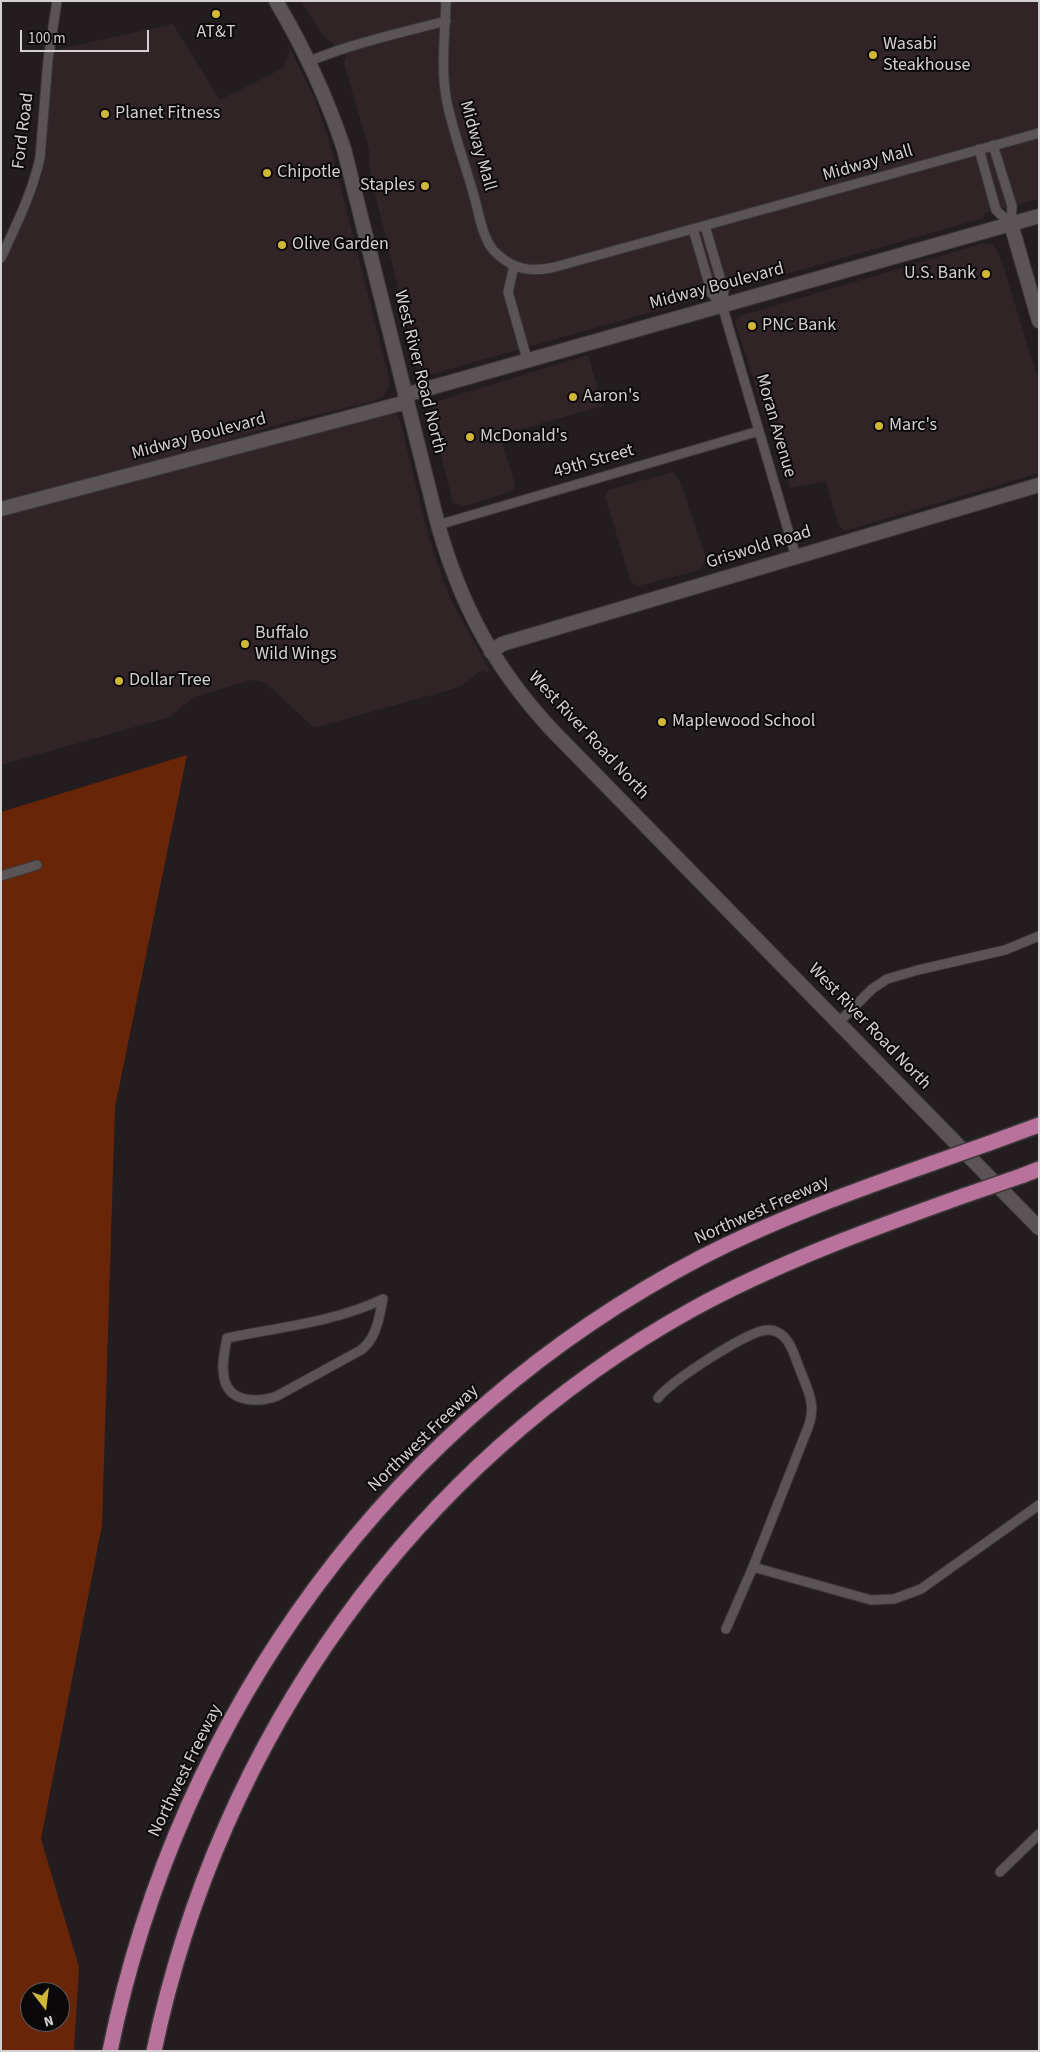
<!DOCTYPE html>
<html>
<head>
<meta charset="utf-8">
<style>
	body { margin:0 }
	#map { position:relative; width:1040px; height:2052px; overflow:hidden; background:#231d1f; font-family:"Source Sans 3",sans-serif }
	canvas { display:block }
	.frame { position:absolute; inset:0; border:2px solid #d4d0d1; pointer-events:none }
	.north { position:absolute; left:20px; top:1982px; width:50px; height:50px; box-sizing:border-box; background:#0b0809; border:1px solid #5b5859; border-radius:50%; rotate:165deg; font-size:14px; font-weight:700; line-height:20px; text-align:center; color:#d4d0d1 }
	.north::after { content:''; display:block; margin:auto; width:18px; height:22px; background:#d1b736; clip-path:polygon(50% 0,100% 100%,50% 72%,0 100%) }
	.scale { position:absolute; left:20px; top:30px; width:129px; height:22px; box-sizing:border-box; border:2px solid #d4d0d1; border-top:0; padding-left:6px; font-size:15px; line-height:18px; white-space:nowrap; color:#d4d0d1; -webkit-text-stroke:4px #0b0809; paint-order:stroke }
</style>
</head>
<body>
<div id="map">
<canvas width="1040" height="2052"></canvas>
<div class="frame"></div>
<div class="north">N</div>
<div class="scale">100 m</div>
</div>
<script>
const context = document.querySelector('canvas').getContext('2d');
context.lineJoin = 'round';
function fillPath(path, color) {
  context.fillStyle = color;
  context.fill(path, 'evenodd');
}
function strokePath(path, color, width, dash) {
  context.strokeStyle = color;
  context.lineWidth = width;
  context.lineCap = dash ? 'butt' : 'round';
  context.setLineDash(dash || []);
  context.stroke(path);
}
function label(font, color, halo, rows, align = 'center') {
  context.font = font + ' "Source Sans 3",sans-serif';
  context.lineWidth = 4;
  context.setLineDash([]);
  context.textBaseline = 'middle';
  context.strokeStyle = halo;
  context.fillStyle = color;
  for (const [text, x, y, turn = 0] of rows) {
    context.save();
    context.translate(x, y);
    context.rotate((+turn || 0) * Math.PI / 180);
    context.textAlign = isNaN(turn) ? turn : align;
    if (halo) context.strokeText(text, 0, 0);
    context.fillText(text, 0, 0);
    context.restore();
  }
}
fillPath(new Path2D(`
	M301,1H1039V199L985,213L984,218L425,376L418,370L370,173L369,149L344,64L346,56L322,34Z
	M173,24L220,100L281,69L284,66L289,52L288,45L314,97L328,137L390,382L388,388L383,396L374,401L287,422L148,465L1,504V266L37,190L42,175L46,151L50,88L55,50Z
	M981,244H993L1000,256L1039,382V473L844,531L838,524L826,481L790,488L772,420L767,422L735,321L740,316Z
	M588,355L603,406L500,435L515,484L513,491L465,506L453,503L430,411L438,401Z
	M396,413L400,420L428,534L440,571L451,600L491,673L481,671L462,685L453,689L317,727H313L267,684L256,680L248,681L194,697L170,717L1,765V514L289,437L323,432Z
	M673,472L680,481L706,558L700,570L638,586L631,582L605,496L608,490Z`), '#302427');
fillPath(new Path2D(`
	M187,755L115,1107L102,1525L41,1839L79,1967L74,2051H1V812ZM30,1992H60V2022H30Z`), '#692508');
const street = new Path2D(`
	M446,1C445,33 441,66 446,97C452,130 465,163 474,196C479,213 482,236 493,250C511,269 530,273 555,267L1039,133
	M310,61C353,43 400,33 446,21
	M993,145L1012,206L1011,224
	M979,149L996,210L1011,224
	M705,226L724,291L722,305L796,557
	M693,229L712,294L722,305
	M1,258C16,225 32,194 40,158L48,60L57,1
	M514,266L508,292L527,359
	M438,525L759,431
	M1,876L37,865
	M838,1023L872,989L887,979L918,970L1005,950L1039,936
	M383,1299C379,1317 377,1338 361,1350L277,1396C258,1403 228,1403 224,1377C221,1364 225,1350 227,1338C280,1327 335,1322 383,1299Z
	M658,1398C672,1380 736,1340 758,1332C764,1330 771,1329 777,1332C791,1338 795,1358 800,1370C808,1390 816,1405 809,1425L753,1567L726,1629
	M753,1567L871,1600L894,1599L921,1589L1039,1505
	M1000,1872L1039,1834`);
const secondary = new Path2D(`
	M276,1C305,50 326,95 344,149L438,525C461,606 494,667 551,729L1039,1228
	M1011,224L1039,321
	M405,395L1039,216
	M1,509L407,402
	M491,652L502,644L1039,485`);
const highway = new Path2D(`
	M987,1144L1039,1125
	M1021,1176L1039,1169
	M110,2051C179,1711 393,1418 702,1257C776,1219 854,1191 933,1163
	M154,2051C219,1739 413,1464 693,1309C779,1262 871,1229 963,1196`);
strokePath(street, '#3c3839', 11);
strokePath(secondary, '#3c3839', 16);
strokePath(highway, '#3c3839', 18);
strokePath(street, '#5b5456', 9);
strokePath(secondary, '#5b5456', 14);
strokePath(highway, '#b9729c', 15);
const highwayBridge = new Path2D(`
	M933,1163L987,1144
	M963,1196L1021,1176`);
strokePath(highwayBridge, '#3c3839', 18, []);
strokePath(highwayBridge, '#b9729c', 15);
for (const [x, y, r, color] of [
	[216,14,5,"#d1b736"],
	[873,55,5,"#d1b736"],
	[105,114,5,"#d1b736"],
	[267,173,5,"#d1b736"],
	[425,186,5,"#d1b736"],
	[282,245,5,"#d1b736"],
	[986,274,5,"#d1b736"],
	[752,326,5,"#d1b736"],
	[573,397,5,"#d1b736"],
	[879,426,5,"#d1b736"],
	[470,437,5,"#d1b736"],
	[245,644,5,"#d1b736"],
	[119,681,5,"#d1b736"],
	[662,722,5,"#d1b736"]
]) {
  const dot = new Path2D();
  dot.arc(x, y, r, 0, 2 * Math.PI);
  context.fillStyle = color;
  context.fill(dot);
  strokePath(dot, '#0b0809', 2);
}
label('18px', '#d4d0d1', '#0b0809', [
	["AT&T",216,33,"center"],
	["Wasabi",883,45],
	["Steakhouse",883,66],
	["Planet Fitness",115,114],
	["Chipotle",277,173],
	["Staples",415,186,"right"],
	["Olive Garden",292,245],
	["U.S. Bank",976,274,"right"],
	["PNC Bank",762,326],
	["Aaron's",583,397],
	["Marc's",889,426],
	["McDonald's",480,437],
	["Buffalo",255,634],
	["Wild Wings",255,655],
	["Dollar Tree",129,681],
	["Maplewood School",672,722]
], 'left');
label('18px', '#d4d0d1', '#0b0809', [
	["Ford Road",24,131,-83],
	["Midway Mall",477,146,74],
	["Midway Mall",868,164,-16],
	["Midway Boulevard",717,287,-15],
	["West River Road North",419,372,76],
	["Moran Avenue",775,426,74],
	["Midway Boulevard",199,437,-15],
	["49th Street",594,462,-16],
	["Griswold Road",759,548,-17],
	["West River Road North",588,736,47],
	["West River Road North",869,1027,46],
	["Northwest Freeway",762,1211,-24],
	["Northwest Freeway",424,1439,-44],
	["Northwest Freeway",186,1771,-64]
]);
</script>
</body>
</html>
